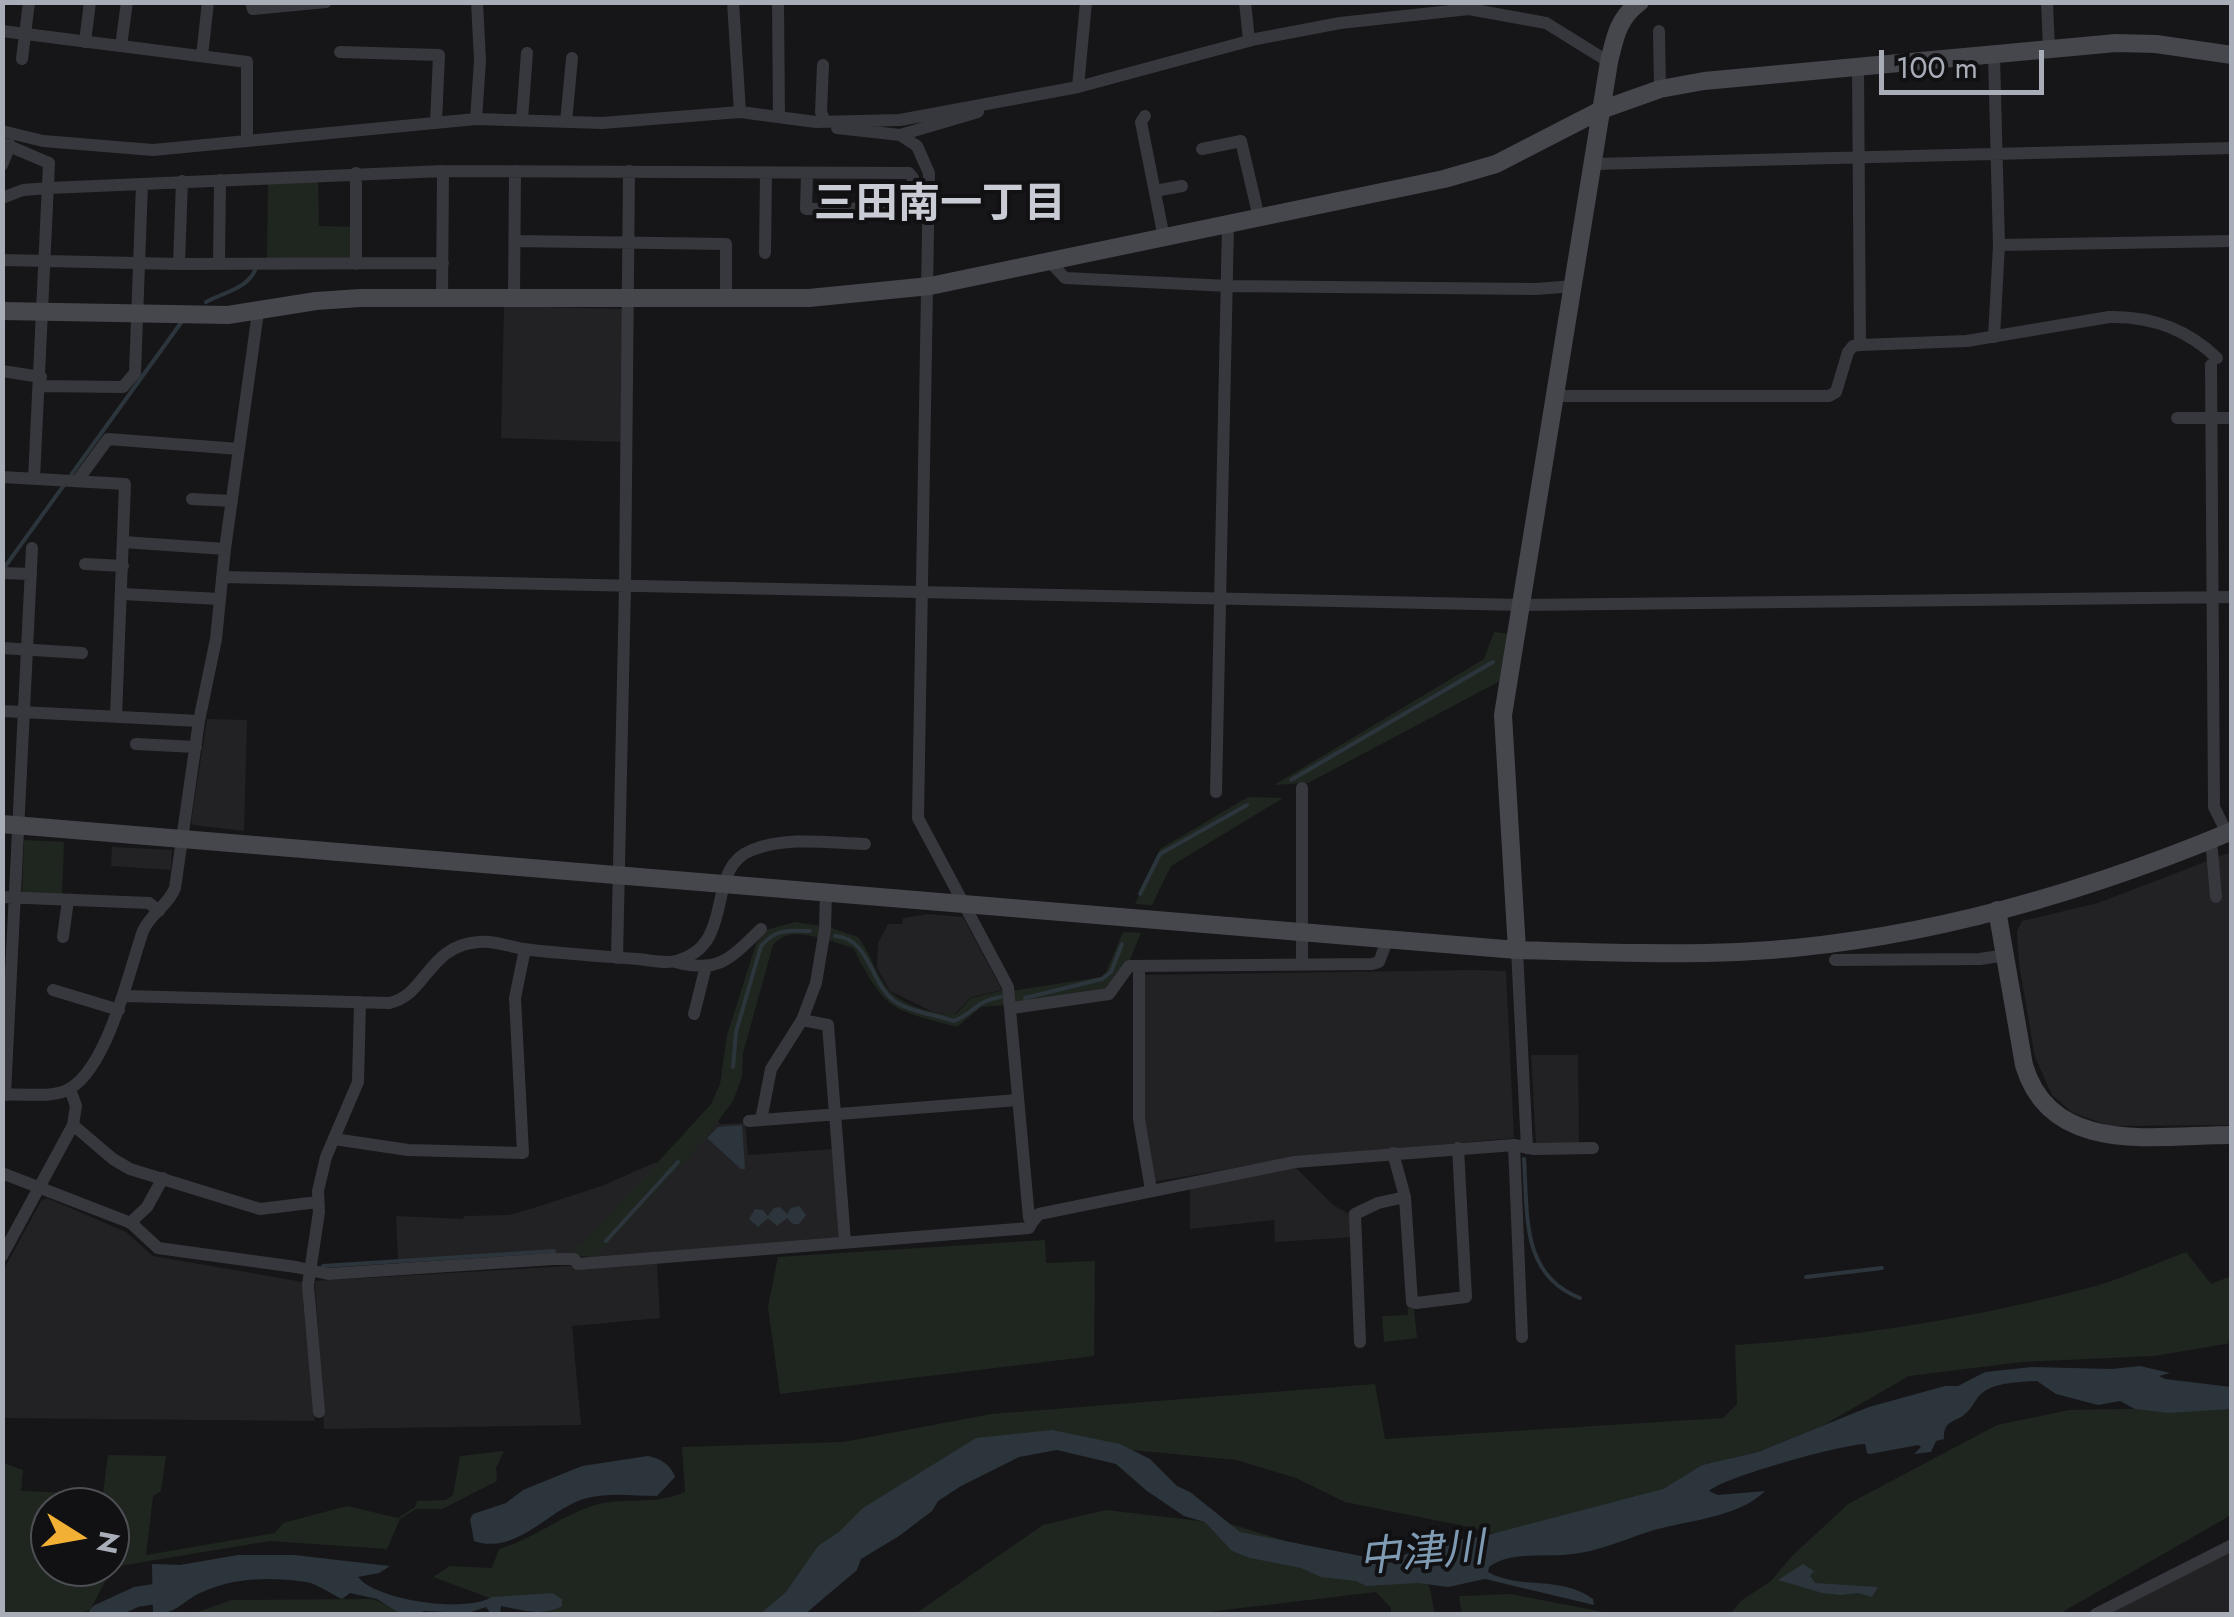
<!DOCTYPE html>
<html>
<head>
<meta charset="utf-8">
<style>
	body { margin:0 }
	#map { position:relative; width:2234px; height:1617px; overflow:hidden; background:#161618; font-family:Jost,sans-serif }
	canvas { display:block }
	.frame { position:absolute; inset:0; border:5px solid #a8adb8; pointer-events:none }
	.north { position:absolute; left:30px; top:1487px; width:100px; height:100px; box-sizing:border-box; background:#111113; border:2px solid #4d4f55; border-radius:50%; rotate:101deg; font-size:28px; font-weight:700; line-height:40px; text-align:center; color:#a8adb8 }
	.north::after { content:''; display:block; margin:auto; width:35px; height:45px; background:#f2b134; clip-path:polygon(50% 0,100% 100%,50% 72%,0 100%) }
	.scale { position:absolute; left:1879px; top:50px; width:165px; height:45px; box-sizing:border-box; border:5px solid #a8adb8; border-top:0; padding-left:12px; font-size:30px; line-height:35px; white-space:nowrap; color:#a8adb8; -webkit-text-stroke:8px #111113; paint-order:stroke }
</style>
</head>
<body>
<div id="map">
<canvas width="2234" height="1617"></canvas>
<div class="frame"></div>
<div class="north">N</div>
<div class="scale">100 m</div>
</div>
<script>
const context = document.querySelector('canvas').getContext('2d');
context.lineJoin = 'round';
function fillPath(path, color) {
  context.fillStyle = color;
  context.fill(path, 'evenodd');
}
function strokePath(path, color, width, dash) {
  context.strokeStyle = color;
  context.lineWidth = width;
  context.lineCap = dash ? 'butt' : 'round';
  context.setLineDash(dash || []);
  context.stroke(path);
}
function label(font, color, halo, rows, align = 'center') {
  context.font = font + ' Jost,"Noto Sans JP",sans-serif';
  context.lineWidth = 8;
  context.setLineDash([]);
  context.textBaseline = 'middle';
  context.strokeStyle = halo;
  context.fillStyle = color;
  for (const [text, x, y, turn = 0] of rows) {
    context.save();
    context.translate(x, y);
    context.rotate((+turn || 0) * Math.PI / 180);
    context.textAlign = isNaN(turn) ? turn : align;
    if (halo) context.strokeText(text, 0, 0);
    context.fillText(text, 0, 0);
    context.restore();
  }
}
fillPath(new Path2D(`
	M504,306L624,309L622,442L501,438Z
	M207,719L247,720L244,831L193,825L191,822Z
	M112,847L172,850L171,870L111,866Z
	M2231,852V1125L2110,1126L2073,1113L2052,1095L2035,1057L2019,964L2017,931L2022,921L2098,903Z
	M929,914L963,917L1002,990L971,997L955,1014H947L933,1012L890,991L877,968L878,943L888,924H902L903,918Z
	M1475,970L1506,971L1514,1138L1293,1158L1153,1182L1142,1104L1140,978L1145,975Z
	M1531,1055H1578L1579,1143L1536,1145Z
	M715,1113L720,1124L745,1123L748,1155L834,1149L841,1233L838,1238L591,1257L565,1253L398,1260L396,1216L463,1219L464,1216L509,1215L537,1207L604,1185L654,1163L672,1161Z
	M1295,1167L1333,1205L1351,1215L1355,1237L1275,1242L1274,1220L1190,1229V1186Z
	M47,1198L126,1232L153,1256L303,1282L315,1421L3,1418V1271L41,1201Z
	M653,1261L657,1265L660,1318L572,1326L581,1425L324,1429L315,1281Z
	M2231,1551V1614H2104Z`), '#222225');
fillPath(new Path2D(`
	M318,180L319,226L353,227L354,257L267,260L268,182Z
	M1494,632L1511,634L1502,680L1308,783L1274,785L1484,659Z
	M1248,797L1283,798L1171,866L1152,905L1135,904L1160,849Z
	M24,840L64,842L62,896L22,892Z
	M795,922L822,926L820,938C803,934 786,930 773,945L743,1053L742,1077L733,1101L703,1141L595,1257L572,1256L577,1245L584,1243L711,1104L720,1084L727,1035L756,944L766,930Z
	M829,927L858,937C870,952 875,972 887,988C899,1004 936,1016 956,1014L971,998L1004,990L1007,1005L981,1007L957,1027C888,1008 887,1012 853,948L828,940Z
	M1123,932L1141,933L1129,962L1107,989L1013,1007L1011,991L1101,977L1106,972Z
	M1045,1240L1046,1263L1095,1261L1094,1356L780,1394L768,1307L778,1257Z
	M2186,1252L2211,1284L2231,1276V1343L2154,1356L2022,1362L1909,1376L1822,1426L1758,1452L1702,1465L1663,1489L1546,1548L1469,1527L1345,1502L1296,1478L1236,1460L1007,1438L773,1613L569,1614L517,1608L433,1577L450,1566L492,1568L499,1549C533,1539 559,1517 592,1506C623,1496 653,1506 685,1492L682,1447L843,1442L991,1414L1375,1384L1385,1439L1723,1418L1737,1404L1735,1345C1851,1338 1987,1316 2099,1285C2128,1276 2157,1263 2186,1252Z
	M1408,1308H1414L1417,1338L1384,1342L1382,1316L1408,1315Z
	M2231,1407V1515L2059,1614H1730L1742,1600L1771,1581L1791,1557L1848,1504L1997,1425L2069,1410Z
	M504,1451L496,1468L497,1481L442,1509H416L400,1519L387,1549L270,1541L113,1567L90,1610L77,1614H3V1463L23,1470L21,1491L103,1494L108,1455L166,1456L161,1491L153,1496L146,1555L275,1533L283,1523L347,1506L398,1518L415,1507L417,1501L446,1500L453,1495L460,1456ZM50,1507H110V1567H50Z
	M1106,1510L1234,1525L1429,1585L1435,1614H1391V1608L1376,1592L1191,1614H915L1043,1525Z
	M1510,1594L1614,1614H1462L1459,1596Z
	M372,1599L412,1614H192L232,1600Z`), '#1e261f');
fillPath(new Path2D(`
	M742,1125L745,1169H741L707,1138L718,1127Z
	M799,1206L806,1215L799,1224H793L787,1218L777,1226L768,1218L758,1227L749,1219L755,1209L763,1210L768,1216L774,1208L780,1207L787,1214L791,1208Z
	M2140,1366L2170,1373L2159,1376L2165,1379L2231,1387V1409L2169,1413L2135,1409L2120,1401L2098,1405L2056,1394L2037,1381C2020,1382 1994,1382 1981,1394C1975,1399 1972,1409 1966,1413C1956,1423 1943,1419 1944,1439L1936,1441L1931,1452L1914,1454L1921,1447L1918,1445L1870,1454L1867,1453L1865,1444C1840,1445 1724,1477 1709,1491L1718,1495L1765,1491C1737,1519 1684,1520 1648,1532C1623,1540 1599,1551 1573,1554C1546,1558 1512,1550 1489,1567L1488,1572C1519,1590 1562,1575 1593,1599L1594,1605L1485,1579L1448,1587L1418,1583L1366,1586L1356,1581L1321,1577L1301,1568L1250,1558L1232,1551L1205,1522L1184,1516L1147,1491L1116,1464L1057,1450L1019,1457L961,1486L938,1501L932,1511L899,1536L861,1559L857,1570L805,1614H760L786,1592L818,1546L839,1532L863,1508L976,1438L1052,1430L1120,1444L1150,1459L1177,1486L1190,1492L1240,1532L1366,1557L1401,1556L1439,1542L1480,1537L1663,1489L1702,1465L1758,1452L1869,1407L1945,1386H1958L1985,1372L2032,1367L2112,1369Z
	M648,1456C660,1458 671,1465 675,1477L657,1496C635,1496 610,1492 587,1498C550,1507 518,1556 474,1541L470,1519L473,1514L506,1503L523,1490L582,1466Z
	M238,1555H294L390,1566L379,1573L358,1577C377,1601 466,1613 492,1597L552,1593L562,1599V1606C543,1617 522,1610 501,1606L500,1614H491L486,1607L468,1613L424,1611L421,1612L425,1614H401L377,1599L350,1593L342,1599C331,1594 318,1584 306,1582C272,1577 234,1577 200,1593C180,1603 175,1615 153,1614L152,1564L180,1565Z
	M1803,1564L1814,1571L1810,1576L1815,1583L1878,1587L1872,1597L1858,1593L1841,1595L1822,1593L1778,1580Z`), '#2c353c');
strokePath(new Path2D(`
	M206,302C224,292 248,289 256,268
	M71,475L183,320
	M4,568L64,485
	M1291,780L1493,662
	M1140,894L1160,854L1247,805
	M835,936C870,939 869,980 893,1000C907,1011 936,1015 954,1021C973,1014 977,1000 1001,997
	M1025,998L1102,979L1111,972L1122,944
	M733,1067L736,1032L761,946C775,929 789,930 810,931
	M1524,1159C1528,1213 1520,1275 1580,1298
	M606,1241L678,1162
	M323,1266L554,1251
	M1806,1277L1882,1268`), '#2c353c', 4);
strokePath(new Path2D(`
	M99,1614L136,1597L180,1590`), '#2c353c', 20);
strokePath(new Path2D(`
	M251,2L253,9L326,2
	M733,2L740,112
	M778,2L779,117
	M1245,2L1249,40
	M2047,2L2049,49
	M2,31L247,62V141
	M1659,31L1660,89
	M85,42L90,2
	M121,46L127,2
	M340,52L439,55L436,123
	M202,56L208,2
	M22,59L29,2
	M823,65L821,112L825,122
	M1078,87L1086,2
	M1145,116L1141,122L1164,238
	M476,119L480,61L477,2
	M522,119L527,53
	M566,122L572,58
	M837,128L900,135L978,112
	M2,131L43,141L153,150L476,119L602,123L740,112L816,122L900,120L1078,87L1256,39L1340,23L1469,9L1546,23L1609,62
	M900,135L917,146L929,173L918,818L1008,987L1029,1218L1033,1221L1039,1214L1295,1162L1514,1145L1534,1149L1593,1148
	M2,143L49,163L34,479
	M1202,149L1241,141L1259,218
	M1594,164L2232,148
	M2,165L10,145
	M356,173V264
	M807,174L806,209L917,208
	M1155,191L1182,186
	M2,198L23,190L49,188L443,171L909,173L913,178V208
	M515,241L726,244V299
	M1999,245L2232,241
	M765,253L766,173
	M2,260L179,264L443,263
	M219,263L220,180
	M1051,263L1065,278L1228,286L1536,289L1574,286
	M179,264L182,181
	M442,298L443,171
	M514,299L515,171
	M1994,337L1999,245L1994,56
	M1860,345L1967,341L2109,317C2151,316 2187,329 2217,358
	M2211,365L2214,807L2227,833
	M2,371L41,377
	M40,386L123,387L135,373L142,184
	M1557,396H1829L1836,392L1848,352L1853,346L1860,345L1858,69
	M2177,418H2232
	M2,477L125,484L116,716
	M78,480L108,439L239,449
	M192,499L232,501
	M123,542L225,549
	M85,564L123,566
	M2,573L31,574
	M222,577L1522,605L2232,597
	M122,594L220,599
	M2,648L82,653
	M2,711L199,721
	M136,744L196,747
	M1216,792L1228,224
	M2211,839L2216,897
	M2,897L149,903L159,911
	M63,937L68,900
	M1517,950L1527,1148
	M617,958L625,587L629,171
	M1835,960L1980,959L2006,955
	M675,962C719,974 731,958 761,929
	M1302,965V788
	M1139,966V1119L1151,1190
	M53,990L119,1010
	M125,996L389,1003C426,996 428,945 479,942C494,940 510,947 524,949C562,954 600,956 638,959C649,960 665,964 676,961C738,945 703,869 752,850C788,836 829,843 865,844
	M1012,1008L1109,994L1129,966L1372,964L1379,962L1388,938
	M694,1014L706,966
	M802,1020L828,1025L845,1241
	M5,1094L32,548
	M2,1095C22,1093 48,1098 65,1091C107,1074 129,970 143,931C150,914 168,906 175,888L199,721L216,639L225,549L258,312
	M761,1120L771,1069L802,1020L816,983L825,929L826,893
	M749,1121L1018,1100
	M73,1125L113,1159L130,1169L260,1209L318,1202
	M334,1139L408,1150L523,1153L515,998L525,949
	M1514,1145L1522,1337
	M1393,1153L1405,1197L1412,1302L1416,1303L1466,1297L1458,1148
	M2,1173L131,1223L158,1248L296,1267L328,1274L553,1259H574L578,1264L1029,1228L1033,1221
	M130,1223L147,1207L163,1178
	M2,1256L73,1125L76,1106L70,1089
	M1360,1342L1355,1214L1378,1203L1405,1197
	M319,1412L308,1285L319,1212L318,1191L326,1157L358,1082L360,1002
	M2096,1614L2232,1545`), '#37383d', 12);
strokePath(new Path2D(`
	M2,311L228,315L316,301L360,298H809L930,286L1444,179L1496,164L1601,110L1660,89L1704,81L2116,43L2156,44L2232,55
	M2,824L1517,950C1590,952 1664,955 1738,952C1907,944 2076,896 2232,831
	M1997,910L2024,1065C2051,1157 2157,1135 2232,1135
	M1517,950L1503,715L1609,62C1615,37 1618,18 1640,2`), '#45474d', 18);
label('bold 42px', '#c9ccd4', '#111113', [
	["三田南一丁目",940,207]
]);
label('italic 42px', '#7f9bb3', '#111113', [
	["中津川",1422,1556,-5]
]);
</script>
</body>
</html>
